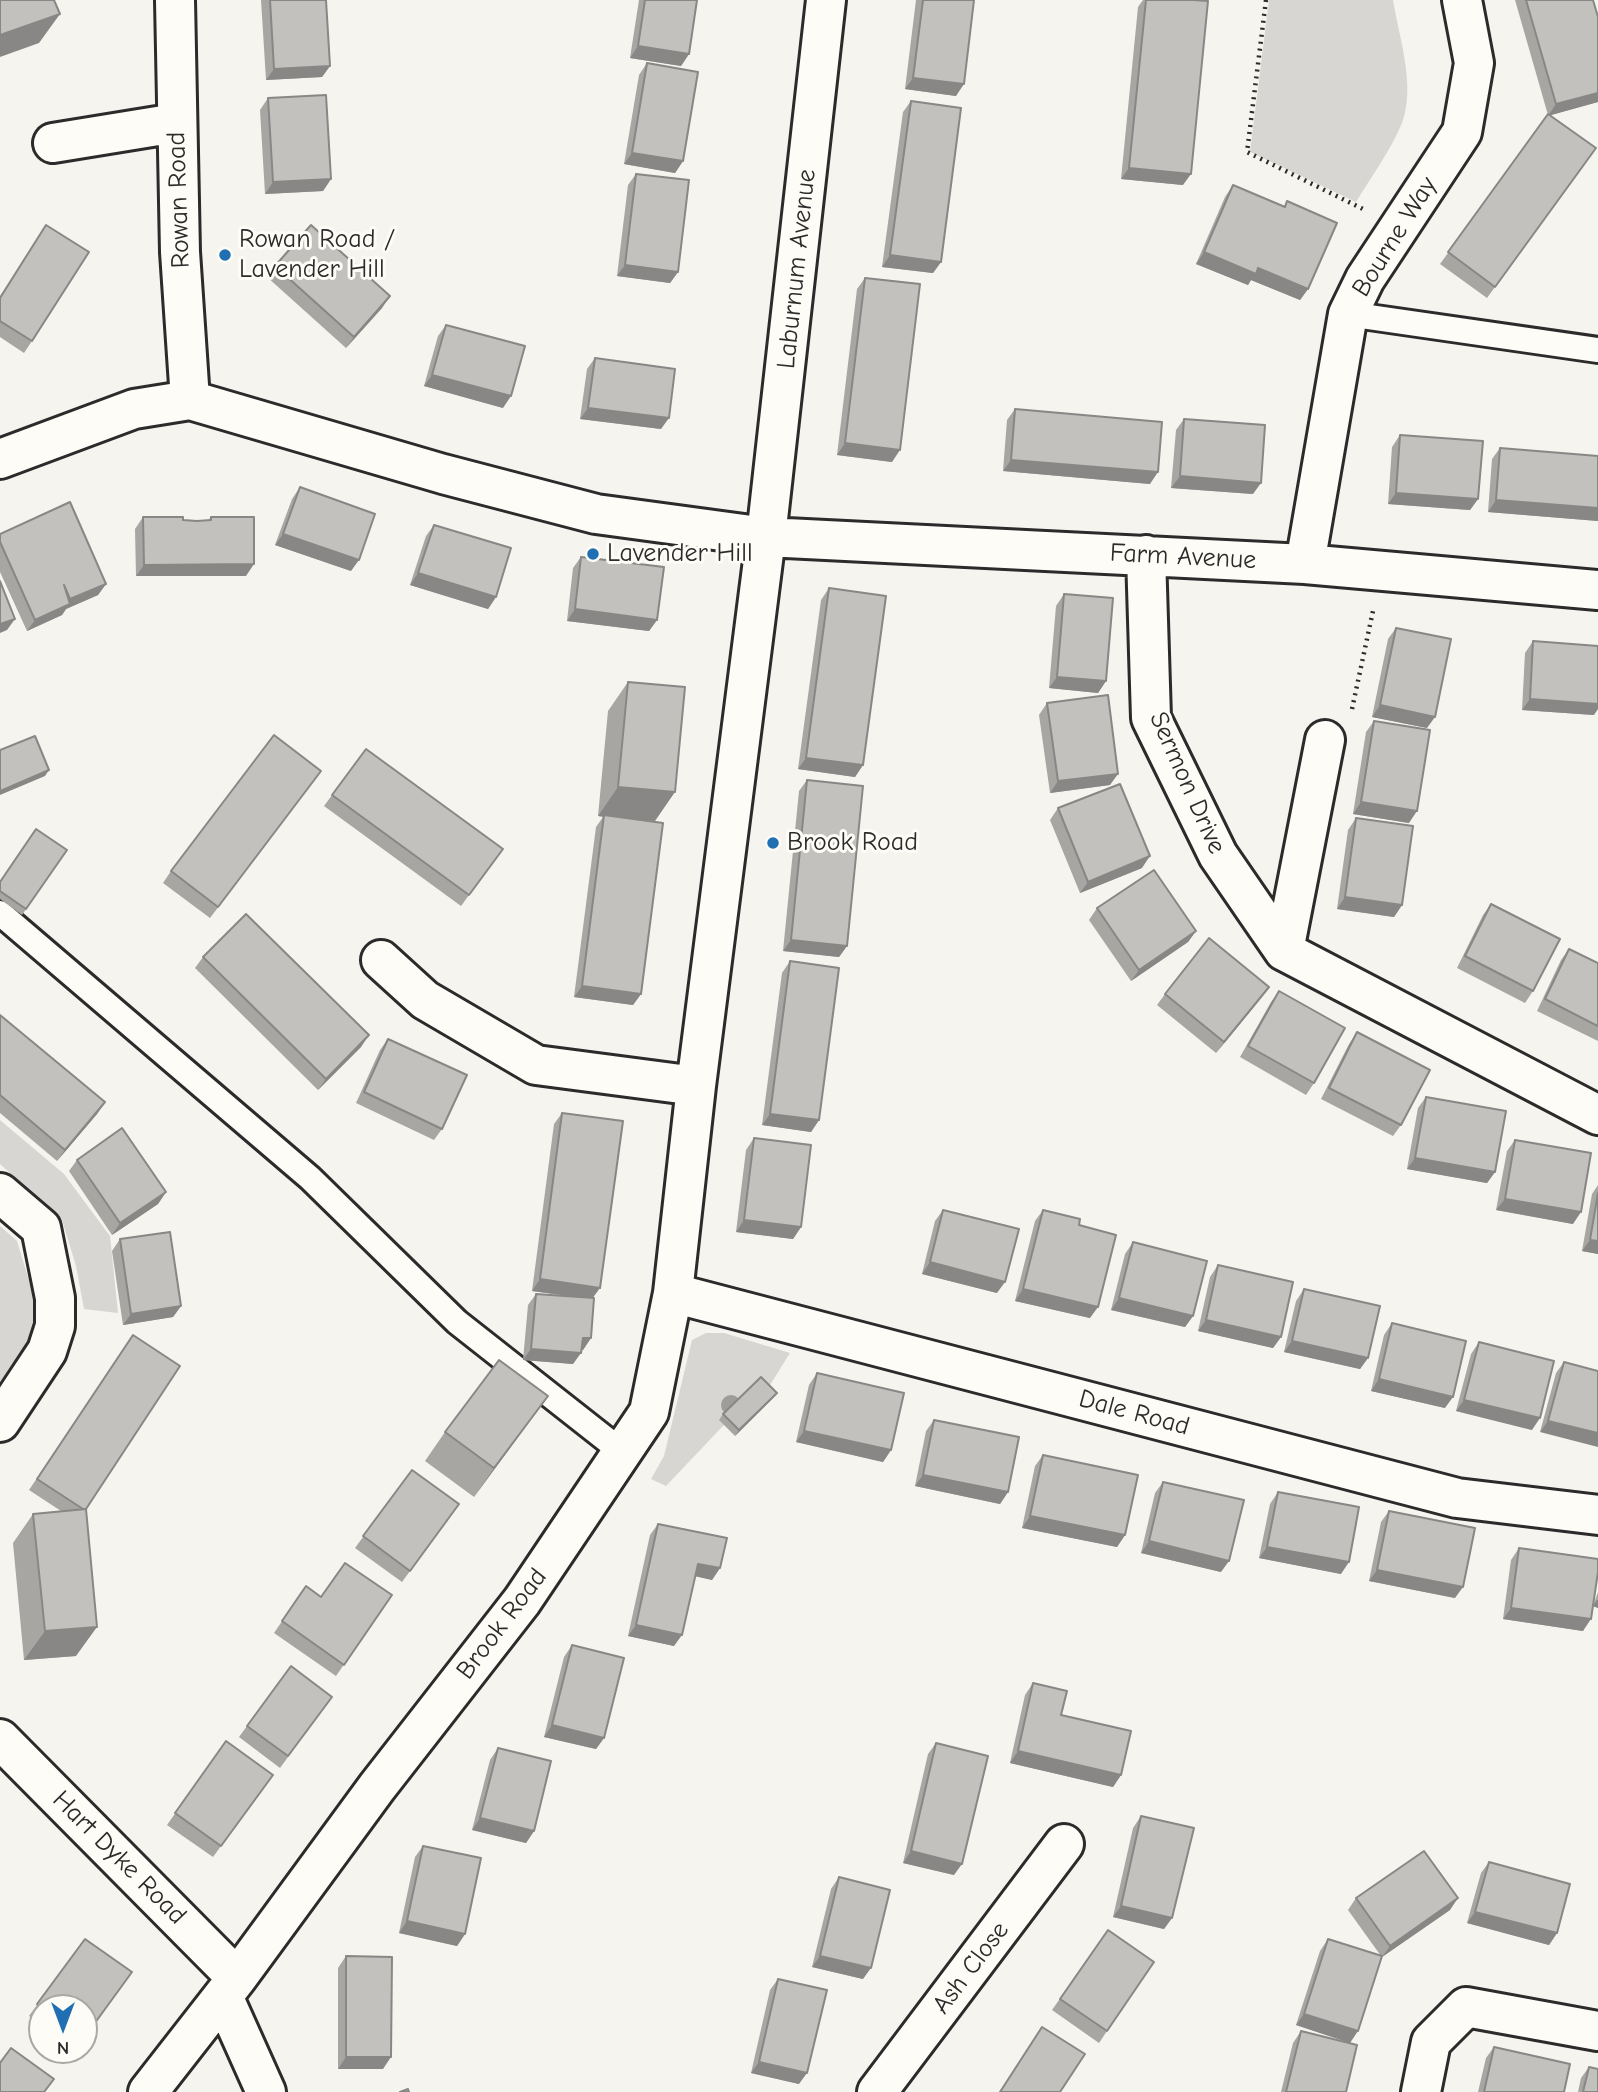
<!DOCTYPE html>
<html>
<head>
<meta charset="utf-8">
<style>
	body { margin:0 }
	#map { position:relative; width:1598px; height:2092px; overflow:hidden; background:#f5f4ef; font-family:"Comic Neue",sans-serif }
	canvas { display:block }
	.north { position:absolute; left:28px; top:1994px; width:70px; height:70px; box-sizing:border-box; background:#fdfcf7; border:2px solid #a9a8a5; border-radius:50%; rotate:180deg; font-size:19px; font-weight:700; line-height:28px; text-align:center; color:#2b2b2b }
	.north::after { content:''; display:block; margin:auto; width:24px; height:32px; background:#1f6fb2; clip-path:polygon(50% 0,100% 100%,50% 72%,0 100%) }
</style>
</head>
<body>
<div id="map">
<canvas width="1598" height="2092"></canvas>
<div class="north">N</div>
</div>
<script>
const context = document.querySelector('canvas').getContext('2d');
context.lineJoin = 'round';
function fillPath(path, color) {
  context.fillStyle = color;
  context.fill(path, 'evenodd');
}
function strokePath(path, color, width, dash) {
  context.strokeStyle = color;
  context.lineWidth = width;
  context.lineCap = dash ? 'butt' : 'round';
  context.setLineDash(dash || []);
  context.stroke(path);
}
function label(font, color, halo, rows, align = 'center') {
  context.font = font + ' "Comic Neue",sans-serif';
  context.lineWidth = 6;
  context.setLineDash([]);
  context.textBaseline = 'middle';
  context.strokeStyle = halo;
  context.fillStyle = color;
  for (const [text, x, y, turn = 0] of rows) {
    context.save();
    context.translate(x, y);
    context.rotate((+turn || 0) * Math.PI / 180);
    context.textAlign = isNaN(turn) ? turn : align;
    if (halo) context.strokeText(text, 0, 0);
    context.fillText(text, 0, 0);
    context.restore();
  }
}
fillPath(new Path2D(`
	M1269,0H1393C1399,37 1416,86 1402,123C1391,150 1371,177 1356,202L1250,152Z
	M0,1120L64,1174L110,1236L118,1313L84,1309L76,1266L62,1220L0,1164Z
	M0,1226L17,1241L34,1297L33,1325L25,1350L0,1386Z
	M706,1333H724L790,1353L770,1385L760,1387L666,1486L651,1479L664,1456L692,1340Z`), '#d7d6d2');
const service = new Path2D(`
	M1348,314L1598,350
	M0,913L310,1178L457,1322L621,1451`);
const minor = new Path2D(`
	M175,0L180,252L190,400
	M53,143L176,123
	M0,459L134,409L190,400L443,474L596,514L766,537L1305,564L1598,590
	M1146,555L1151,718L1218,855L1284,951
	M1305,564L1348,314L1365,279L1462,132L1474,63L1462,0
	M1325,740L1284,951L1598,1115
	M381,960L425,1000L536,1065L696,1086
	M0,1193L41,1228L55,1298V1326L47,1351L0,1422
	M673,1293L1457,1498L1598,1515
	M0,1739L237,1978
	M223,1996L266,2092
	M148,2092L237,1978L377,1787L522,1601L649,1412L673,1293L696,1086L766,537L826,0
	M877,2092L1064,1844
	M1421,2092L1431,2042L1466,2007L1598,2031`);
strokePath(service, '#2b2b2b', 30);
strokePath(minor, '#2b2b2b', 44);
strokePath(new Path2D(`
	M1266,0L1247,152L1363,209
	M1352,709L1373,611`), '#2b2b2b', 4.5, [2, 5]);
strokePath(service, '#fdfcf7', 24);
strokePath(minor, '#fdfcf7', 38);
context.fillStyle = '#9e9d9a';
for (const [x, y] of [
	[731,1405]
]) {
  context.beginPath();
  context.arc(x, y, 10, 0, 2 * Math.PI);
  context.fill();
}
fillPath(new Path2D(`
	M261,0H326L330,66L322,77L266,80Z
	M639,0H697L689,54L681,66L630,58Z
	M916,0H974L956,96L905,89Z
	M1143,0H1193L1183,185L1121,179L1138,7Z
	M1515,0H1593L1598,102L1550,115L1596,148L1487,298L1440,264L1548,115Z
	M647,63L683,161L675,173L624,164L639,75Z
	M268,98L331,179L323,191L265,194L260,110Z
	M911,101L941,262L933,273L882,267L903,112Z
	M636,174L678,272L670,283L617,276L628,185Z
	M1233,185L1284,206L1287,201L1308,289L1300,300L1251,280L1248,285L1196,264L1225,197Z
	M46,225L32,341L24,353L0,337V297Z
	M275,266L382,308L346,348L267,277Z
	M865,278L892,462L837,455L857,289Z
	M446,325L503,408L424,386L438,336Z
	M595,358L661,429L580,419L587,369Z
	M1015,409L1150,484L1003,471L1007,420Z
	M1184,419L1253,494L1171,488L1176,430Z
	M1400,435L1478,499L1470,510L1388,504L1392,447Z
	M1500,448L1598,456V521L1488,512L1492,459Z
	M300,487L351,571L275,545L292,499Z
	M143,517L197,521L208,520L211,517L246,576H136L135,529Z
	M434,525L496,597L488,609L410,585L426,536Z
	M0,534L106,584L98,595L66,609L62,615L27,631L0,572Z
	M581,557L657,620L649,631L567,621L573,568Z
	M829,588L863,765L855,777L798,769L821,600Z
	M1064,594L1106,681L1098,693L1049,688L1056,606Z
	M1396,628L1427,728L1372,717L1388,639Z
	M1533,641L1594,715L1522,710L1525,653Z
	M628,682L655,821L636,820L641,994L633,1005L574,997L596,827L603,817L598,816L608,711Z
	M1047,703L1110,785L1050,793L1039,715Z
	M1374,721L1409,823L1353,814L1366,732Z
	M366,749L503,849L461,906L324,806Z
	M321,771L210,918L163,883L171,871Z
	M807,780L847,946L839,957L783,951L799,791Z
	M1058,808L1142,868L1080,893L1050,820Z
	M1356,818L1402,905L1394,917L1337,909L1348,830Z
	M67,850L22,915L0,899V882Z
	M1491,904L1533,991L1525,1003L1457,968L1483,915Z
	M1097,908L1196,931L1188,942L1131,981L1089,920Z
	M1569,949L1598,963V1041L1537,1011L1561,960Z
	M203,957L361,1047L318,1090L195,968Z
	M790,961L819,1120L811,1132L762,1125L782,973Z
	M1279,991L1314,1083L1306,1095L1240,1057L1271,1002Z
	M1165,994L1261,998L1216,1053L1157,1005Z
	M0,1015L105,1102L97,1114L57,1161L0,1113Z
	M1357,1032L1401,1125L1393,1136L1321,1099L1349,1044Z
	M388,1039L442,1129L434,1140L356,1103L380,1050Z
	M1426,1097L1495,1172L1487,1183L1407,1169L1418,1108Z
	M562,1113L593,1298L591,1338L583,1350H582L573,1364L523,1360L528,1305L536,1294L573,1297L532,1291L554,1124Z
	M754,1138L801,1227L793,1239L736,1232L746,1150Z
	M1515,1140L1573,1224L1496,1210L1507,1151Z
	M77,1160L166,1192L158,1204L112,1235L69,1171Z
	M1598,1185V1254L1582,1251L1592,1194Z
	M943,1210L997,1293L922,1274L935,1221Z
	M1043,1210L1079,1225L1090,1318L1015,1301L1035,1221Z
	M120,1239L181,1306L173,1317L123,1325L112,1251Z
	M1133,1242L1193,1316L1185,1327L1111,1310L1125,1254Z
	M1218,1265L1281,1337L1273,1348L1198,1331L1210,1277Z
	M1304,1289L1368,1358L1360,1369L1284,1352L1296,1301Z
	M1392,1323L1445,1408L1371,1391L1384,1335Z
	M133,1335L86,1509L76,1656L24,1660L13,1543L33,1514L61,1511L29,1490Z
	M1479,1342L1532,1430L1456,1411L1471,1354Z
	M1564,1362L1598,1371L1540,1432L1556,1373Z
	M817,1373L891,1450L883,1462L796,1442L809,1385Z
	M777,1393L773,1398L735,1436L719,1420L723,1414Z
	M548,1396L474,1497L425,1461L445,1432Z
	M934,1420L1008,1492L1000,1504L915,1486L926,1431Z
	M1043,1455L1125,1535L1117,1547L1022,1528L1035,1466Z
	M412,1470L459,1504L402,1582L355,1548Z
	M1163,1482L1221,1572L1141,1553L1155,1493Z
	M1278,1492L1341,1574L1259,1558L1270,1504Z
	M1389,1511L1455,1598L1369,1581L1381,1522Z
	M658,1524L720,1568L712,1580L695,1576L674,1646L628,1636L650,1535Z
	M1519,1548L1593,1606L1598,1592V1608L1593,1606L1583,1631L1503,1619L1511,1560Z
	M306,1586L321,1597L392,1595L336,1676L274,1633Z
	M572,1645L604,1738L596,1749L544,1737L564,1657Z
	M1033,1683L1061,1715L1121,1775L1113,1787L1010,1763L1025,1695Z
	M332,1697L280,1768L239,1737L247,1726Z
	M226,1741L273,1775L213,1857L167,1825Z
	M936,1743L954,1875L903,1863L928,1754Z
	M498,1748L534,1831L526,1843L472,1830L490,1760Z
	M1141,1816L1172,1918L1164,1929L1113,1917L1133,1828Z
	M423,1846L465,1934L457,1946L399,1933L415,1857Z
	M1489,1862L1557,1933L1549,1945L1467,1923L1481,1873Z
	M839,1877L863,1979L812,1967L831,1889Z
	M1356,1898L1450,1910L1382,1957L1350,2043L1296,2025L1320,1951L1328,1939L1381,1956L1348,1910Z
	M1108,1930L1107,2031L1099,2043L1052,2010Z
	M85,1939L42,2008V2025L29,2016Z
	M346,1956L383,2069H338V1968Z
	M778,1979L799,2084L751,2073L770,1990Z
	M1301,2031L1346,2092H1281L1293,2043Z
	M1494,2047L1564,2092H1478L1486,2058Z
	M1589,2067L1598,2092H1578L1581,2078Z`), '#a7a6a3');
fillPath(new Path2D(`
	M60,14L39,43L0,57V35Z
	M638,46L689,54L681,66L630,58Z
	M330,66L322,77L266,80L274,69Z
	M913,78L964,84L956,96L905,89Z
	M1598,93V102L1548,116L1556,104Z
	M632,153L683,161L675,173L624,164Z
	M1129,168L1191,174L1183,185L1121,179Z
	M331,179L323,191L265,194L273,182Z
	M1204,252L1258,268L1308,289L1300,300L1251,280L1248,285L1196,264Z
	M890,255L941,262L933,273L882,267Z
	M625,265L678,272L670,283L617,276Z
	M390,296L382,308L346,348L354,337Z
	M432,375L511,396L503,408L424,386Z
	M588,408L669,418L661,429L580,419Z
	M845,443L900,450L892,462L837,455Z
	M1011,460L1158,472L1150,484L1003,471Z
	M1180,476L1261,483L1253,494L1171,488Z
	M1396,493L1478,499L1470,510L1388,504Z
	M1496,500L1598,508V521L1488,512Z
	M283,534L359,560L351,571L275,545Z
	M254,564L246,576H136L144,565Z
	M418,573L496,597L488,609L410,585Z
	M106,584L98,595L66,609L62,615L27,631L35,620L66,606L70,599Z
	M575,609L657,620L649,631L567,621Z
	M15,619L7,630L0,633V624Z
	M1057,677L1106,681L1098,693L1049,688Z
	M1530,699L1598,704V709L1594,715L1522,710Z
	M1380,705L1435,717L1427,728L1372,717Z
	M806,758L863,765L855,777L798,769Z
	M49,770L45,776L0,795V791Z
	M1118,774L1110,785L1050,793L1058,781Z
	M618,787L675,792L655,821L598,816Z
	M1361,802L1417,811L1409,823L1353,814Z
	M1150,856L1142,868L1080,893L1088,882Z
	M1345,897L1402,905L1394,917L1337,909Z
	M1196,931L1188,942L1131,981L1139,970Z
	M791,940L847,946L839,957L783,951Z
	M582,986L641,994L633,1005L574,997Z
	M1269,987L1261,998L1216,1053L1224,1042Z
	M369,1035L361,1047L318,1090L326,1079Z
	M105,1102L97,1114L57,1161L65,1150Z
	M770,1114L819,1120L811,1132L762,1125Z
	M1415,1158L1495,1172L1487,1183L1407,1169Z
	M166,1192L158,1204L112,1235L120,1223Z
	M1505,1199L1581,1212L1573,1224L1496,1210Z
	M744,1220L801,1227L793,1239L736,1232Z
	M1590,1240L1598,1241V1254L1582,1251Z
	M930,1262L1005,1282L997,1293L922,1274Z
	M540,1279L600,1288L592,1299L532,1291Z
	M1023,1289L1098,1307L1090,1318L1015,1301Z
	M1119,1298L1193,1316L1185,1327L1111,1310Z
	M181,1306L173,1317L123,1325L131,1314Z
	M1206,1320L1281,1337L1273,1348L1198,1331Z
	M583,1338H591L583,1350L575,1349Z
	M1292,1341L1368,1358L1360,1369L1284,1352Z
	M531,1349L581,1353L573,1364L523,1360Z
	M1379,1379L1453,1397L1445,1408L1371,1391Z
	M777,1393L773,1398L735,1436L739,1430Z
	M548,1396L527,1425L474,1497L494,1468Z
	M1464,1400L1540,1418L1532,1430L1456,1411Z
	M1548,1421L1598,1433V1447L1540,1432Z
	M804,1431L891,1450L883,1462L796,1442Z
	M923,1475L1008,1492L1000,1504L915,1486Z
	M1030,1516L1125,1535L1117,1547L1022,1528Z
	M1149,1541L1229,1561L1221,1572L1141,1553Z
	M1267,1547L1349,1562L1341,1574L1259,1558Z
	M698,1564L720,1568L712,1580L690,1575Z
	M1377,1570L1463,1587L1455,1598L1369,1581Z
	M1597,1600H1598V1608L1593,1606Z
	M1511,1608L1591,1619L1583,1631L1503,1619Z
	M636,1625L682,1635L674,1646L628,1636Z
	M97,1627L76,1656L24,1660L45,1631Z
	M552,1725L604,1738L596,1749L544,1737Z
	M1018,1751L1121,1775L1113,1787L1010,1763Z
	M480,1818L534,1831L526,1843L472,1830Z
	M911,1851L962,1864L954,1875L903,1863Z
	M1458,1898L1450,1910L1382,1957L1390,1946Z
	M1121,1906L1172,1918L1164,1929L1113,1917Z
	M1475,1912L1557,1933L1549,1945L1467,1923Z
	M407,1921L465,1934L457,1946L399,1933Z
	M820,1956L871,1968L863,1979L812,1967Z
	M1304,2014L1358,2031L1350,2043L1296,2025Z
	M346,2057H391L383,2069H338Z
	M759,2062L807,2073L799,2084L751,2073Z`), '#888785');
const building = new Path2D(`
	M0,0H54L60,14L0,35Z
	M270,0H326L330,66L274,69Z
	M645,0H697L689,54L638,46Z
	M923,0H974L964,84L913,78Z
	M1146,0H1193L1208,1L1191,174L1129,168Z
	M1526,0H1593L1598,17V93L1556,104Z
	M647,63L698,72L683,161L632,153Z
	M326,95L331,179L273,182L268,98Z
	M911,101L961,108L941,262L890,255Z
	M1548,114L1596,148L1495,287L1448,252Z
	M636,174L689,180L678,272L625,265Z
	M1233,185L1285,207L1287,201L1337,223L1308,289L1258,268L1256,274L1204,252Z
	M46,225L89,252L32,341L0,321V298Z
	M311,225L390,296L354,337L275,266Z
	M865,278L920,284L900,450L845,443Z
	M446,325L525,346L511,396L432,375Z
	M595,358L675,369L669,418L588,408Z
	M1015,409L1162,422L1158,472L1011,460Z
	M1184,419L1265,425L1261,483L1180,476Z
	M1400,435L1483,441L1478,499L1396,493Z
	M1500,448L1598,456V508L1496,500Z
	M300,487L375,514L359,560L283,534Z
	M70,502L106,584L70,599L64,585L70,604L35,620L0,542V534Z
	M143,517H183V520L197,521L211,520V517H254V564L144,565Z
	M434,525L511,548L496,597L418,573Z
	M581,557L664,567L657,620L575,609Z
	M0,581L15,619L0,624Z
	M829,588L886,596L863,765L806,758Z
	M1064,594L1113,598L1106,681L1057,677Z
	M1396,628L1451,639L1435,717L1380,705Z
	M1533,641L1598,646V704L1530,699Z
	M628,682L685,687L675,792L618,787Z
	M1108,695L1118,774L1058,781L1047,703Z
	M1374,721L1430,730L1417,811L1361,802Z
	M274,735L321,771L218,907L171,871Z
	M35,736L49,770L0,791V750Z
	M366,749L503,849L469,895L332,795Z
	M807,780L863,786L847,946L791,940Z
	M1120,784L1150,856L1088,882L1058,808Z
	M604,815L663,823L641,994L582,986Z
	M1356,818L1413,826L1402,905L1345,897Z
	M36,829L67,850L26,909L0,891V882Z
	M1154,870L1196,931L1139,970L1097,908Z
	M1491,904L1560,939L1533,991L1465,956Z
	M246,914L369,1035L326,1079L203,957Z
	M1209,938L1269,987L1224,1042L1165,994Z
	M1569,949L1598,963V1026L1545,999Z
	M790,961L839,968L819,1120L770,1114Z
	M1279,991L1345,1028L1314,1083L1248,1046Z
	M0,1015L105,1102L65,1150L0,1095Z
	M1357,1032L1430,1070L1401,1125L1329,1088Z
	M388,1039L467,1075L442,1129L364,1092Z
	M1426,1097L1506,1111L1495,1172L1415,1158Z
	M562,1113L623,1121L600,1288L540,1279Z
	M122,1128L166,1192L120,1223L77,1160Z
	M754,1138L811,1145L801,1227L744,1220Z
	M1515,1140L1591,1153L1581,1212L1505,1199Z
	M1598,1193V1241L1590,1240Z
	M943,1210L1019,1229L1005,1282L930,1262Z
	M1043,1210L1080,1219L1079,1225L1116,1235L1098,1307L1023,1289Z
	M170,1232L181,1306L131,1314L120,1239Z
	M1133,1242L1207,1261L1193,1316L1119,1298Z
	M1218,1265L1293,1282L1281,1337L1206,1320Z
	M1304,1289L1380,1306L1368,1358L1292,1341Z
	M536,1294L594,1298L591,1338H583L581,1353L531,1349Z
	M1392,1323L1466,1341L1453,1397L1379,1379Z
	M133,1335L180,1366L86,1509H83L37,1479Z
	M1479,1342L1554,1361L1540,1418L1464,1400Z
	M499,1360L548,1396L494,1468L445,1432Z
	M1564,1362L1598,1371V1433L1548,1421Z
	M817,1373L904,1393L891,1450L804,1431Z
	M761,1377L777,1393L739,1430L723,1414Z
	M934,1420L1019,1437L1008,1492L923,1475Z
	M1043,1455L1138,1475L1125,1535L1030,1516Z
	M412,1470L459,1504L410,1571L363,1536Z
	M1163,1482L1244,1500L1229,1561L1149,1541Z
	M1278,1492L1359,1507L1349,1562L1267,1547Z
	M86,1509L97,1627L45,1631L33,1514Z
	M1389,1511L1475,1528L1463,1587L1377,1570Z
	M658,1524L727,1538L720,1568L698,1564L682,1635L636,1625Z
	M1519,1548L1598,1559V1572L1591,1619L1511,1608Z
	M345,1563L392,1595L344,1665L282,1621L306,1586L321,1597Z
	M572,1645L624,1658L604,1738L552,1725Z
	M291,1666L332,1697L288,1756L247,1726Z
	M1033,1683L1067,1691L1061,1715L1131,1731L1121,1775L1018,1751Z
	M226,1741L273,1775L221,1846L175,1813Z
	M936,1743L988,1756L962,1864L911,1851Z
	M498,1748L551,1761L534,1831L480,1818Z
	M1141,1816L1194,1828L1172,1918L1121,1906Z
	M423,1846L481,1858L465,1934L407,1921Z
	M1424,1851L1458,1898L1390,1946L1356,1898Z
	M1489,1862L1570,1884L1557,1933L1475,1912Z
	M839,1877L890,1890L871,1968L820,1956Z
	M1108,1930L1154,1962L1107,2031L1060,1999Z
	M85,1939L132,1972L84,2038V2008H42L37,2004Z
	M1328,1939L1382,1956L1358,2031L1304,2014Z
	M346,1956L392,1957L391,2057H346Z
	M778,1979L827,1990L807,2073L759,2062Z
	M1042,2027L1085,2054L1060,2092H1000Z
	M1301,2031L1357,2045L1346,2092H1286Z
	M1494,2047L1570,2064L1564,2092H1484Z
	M11,2048L54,2079L44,2092H0V2063Z
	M1589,2067L1598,2069V2092H1583Z
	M408,2089L409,2092H400Z`);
fillPath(building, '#c2c1be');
strokePath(building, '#888785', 2);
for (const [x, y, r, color] of [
	[225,255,7,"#1f6fb2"],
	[593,554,7,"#1f6fb2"],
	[773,843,7,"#1f6fb2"]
]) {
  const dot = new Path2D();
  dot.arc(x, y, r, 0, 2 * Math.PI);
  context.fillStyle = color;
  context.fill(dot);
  strokePath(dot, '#fdfcf7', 2.5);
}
label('26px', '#2b2b2b', '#fdfcf7', [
	["Rowan Road",179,200,-92],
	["Bourne Way",1395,237,-58],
	["Laburnum Avenue",797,269,-84],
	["Farm Avenue",1183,557,3],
	["Sermon Drive",1187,783,66],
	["Dale Road",1134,1413,15],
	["Brook Road",502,1624,-53],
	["Hart Dyke Road",119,1858,45],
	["Ash Close",971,1968,-53]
]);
label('26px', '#2b2b2b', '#fdfcf7', [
	["Rowan Road /",239,240],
	["Lavender Hill",239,270],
	["Lavender Hill",607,554],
	["Brook Road",787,843]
], 'left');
</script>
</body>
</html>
